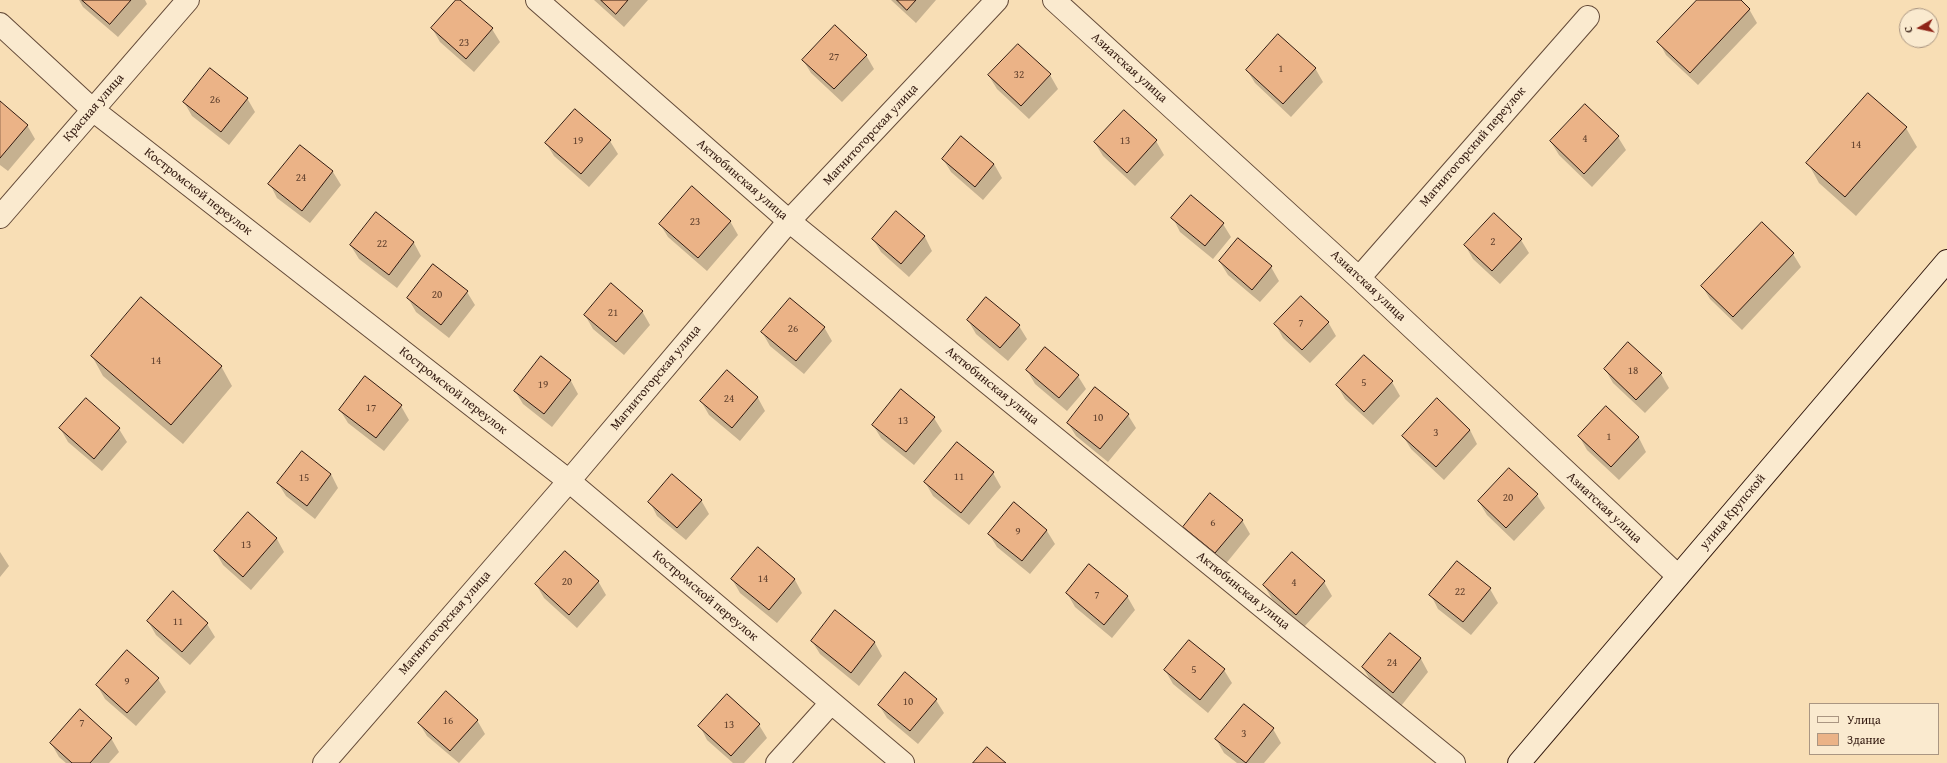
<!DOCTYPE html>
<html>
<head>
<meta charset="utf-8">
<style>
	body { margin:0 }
	#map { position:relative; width:1947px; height:763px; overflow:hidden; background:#f8deb5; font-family:"Gentium Book Plus",serif }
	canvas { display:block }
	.legend { position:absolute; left:1809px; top:703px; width:130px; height:52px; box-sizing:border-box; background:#faeacf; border:1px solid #aa9682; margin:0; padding:5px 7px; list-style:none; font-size:12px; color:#32190f }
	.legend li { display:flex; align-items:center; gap:8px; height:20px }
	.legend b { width:20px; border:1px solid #aa9682 }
	.north { position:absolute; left:1899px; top:8px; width:40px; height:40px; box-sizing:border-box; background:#faeacf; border:1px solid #aa9682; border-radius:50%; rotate:261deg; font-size:11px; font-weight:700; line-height:16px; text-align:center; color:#32190f }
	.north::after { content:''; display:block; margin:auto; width:14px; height:18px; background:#8f2418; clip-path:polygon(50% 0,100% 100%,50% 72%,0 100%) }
</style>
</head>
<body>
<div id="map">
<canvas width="1947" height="763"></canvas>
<ul class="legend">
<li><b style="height:5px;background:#faeacf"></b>Улица</li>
<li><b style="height:11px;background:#ebb387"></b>Здание</li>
</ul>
<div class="north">С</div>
</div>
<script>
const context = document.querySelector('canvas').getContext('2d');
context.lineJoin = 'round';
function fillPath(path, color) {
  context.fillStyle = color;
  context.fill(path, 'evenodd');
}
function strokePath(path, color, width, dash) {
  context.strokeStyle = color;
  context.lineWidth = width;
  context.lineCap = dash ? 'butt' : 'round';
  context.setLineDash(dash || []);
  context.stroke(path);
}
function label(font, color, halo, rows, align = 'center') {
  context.font = font + ' "Gentium Book Plus",serif';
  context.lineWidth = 4;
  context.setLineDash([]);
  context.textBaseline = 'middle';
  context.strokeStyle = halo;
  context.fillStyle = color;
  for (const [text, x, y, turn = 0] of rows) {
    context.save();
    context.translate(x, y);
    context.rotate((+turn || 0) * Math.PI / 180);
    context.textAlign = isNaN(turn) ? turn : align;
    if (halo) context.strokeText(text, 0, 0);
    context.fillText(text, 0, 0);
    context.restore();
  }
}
fillPath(new Path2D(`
	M79,0H145L147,4L118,37L83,7Z
	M457,0L492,29L500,42L474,72L440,42L432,28Z
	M594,0H648L624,27Z
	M891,0H936L916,23Z
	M1698,0H1740L1749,9L1757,23L1698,85L1666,55L1659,42Z
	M1018,45L1050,75L1058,89L1029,119L997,89L989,76Z
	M866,55L874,69L842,102L811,73L803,60Z
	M1315,68L1323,82L1291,117L1255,83L1247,70Z
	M247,98L255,112L229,145L192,116L184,102Z
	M0,102L27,125L35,139L8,171L0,165Z
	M1906,128L1917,147L1856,216L1819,183L1808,163Z
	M1618,137L1626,150L1592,187L1559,155L1551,142Z
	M610,141L618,154L589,187L554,156L546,143Z
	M1156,141L1164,155L1135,186L1103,156L1095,143Z
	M300,146L333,172L341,185L310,223L277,198L270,184Z
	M943,159L994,164L1002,178L983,200L951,172Z
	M1191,196L1223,224L1231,237L1213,259L1180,232L1173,218Z
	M896,212L925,237L932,251L909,277L881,252L873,239Z
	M376,213L414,243L421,256L397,288L359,259L351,246Z
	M730,221L738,235L707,271L668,237L660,224Z
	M1521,240L1529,253L1500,284L1473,259L1465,245Z
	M1793,254L1801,267L1742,330L1710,299L1702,286Z
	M1220,262L1271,267L1279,281L1260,302L1228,275Z
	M467,292L475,305L449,338L416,312L408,298Z
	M642,311L650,325L624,355L593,329L585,315Z
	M968,320L1019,326L1027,339L1008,361L976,334Z
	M1328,322L1336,336L1310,363L1283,338L1276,325Z
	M824,327L832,341L804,374L770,346L762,332Z
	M92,356L221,366L232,386L183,444L103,376Z
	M541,357L571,381L578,394L552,427L523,404L515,391Z
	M1605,369L1661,374L1669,388L1645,413L1613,383Z
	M1027,370L1078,376L1086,389L1067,411L1035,384Z
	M727,371L758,398L765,411L740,441L709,415L701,401Z
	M366,378L401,406L409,420L384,451L348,423L340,410Z
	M1392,382L1400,396L1373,425L1345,399L1337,385Z
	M86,399L119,429L127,442L102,471L68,442L60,428Z
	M1437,400L1470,430L1477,444L1444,480L1411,449L1403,436Z
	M1606,408L1639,438L1646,452L1619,480L1587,450L1579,436Z
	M1128,415L1136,428L1108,462L1076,436L1068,423Z
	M934,418L942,431L914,465L881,438L873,425Z
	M993,473L1001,487L969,525L933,496L925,482Z
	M331,474L338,488L315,519L286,496L278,483Z
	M1537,495L1545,508L1514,541L1487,515L1479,502Z
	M701,500L709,514L686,540L657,516L650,502Z
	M1014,504L1047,531L1055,544L1030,574L997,547L989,534Z
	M248,514L277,539L284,552L251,590L223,565L215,551Z
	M1242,520L1250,534L1224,566L1192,540L1184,527Z
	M758,549L795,580L802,593L777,623L740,593L732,579Z
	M0,552L9,566L0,577Z
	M1292,553L1324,582L1332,596L1304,627L1272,599L1264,585Z
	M598,581L606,595L577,628L544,598L536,584Z
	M1490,589L1498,603L1471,635L1438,609L1431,595Z
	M173,593L207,624L215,637L190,665L156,635L148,621Z
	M1067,593L1127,596L1135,610L1112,638L1075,607Z
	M835,611L875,643L882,656L859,686L820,654L812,641Z
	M1390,634L1421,659L1428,672L1401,706L1371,681L1363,668Z
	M1165,670H1224L1232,683L1208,713L1173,684Z
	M158,679L166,692L136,726L105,699L97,685Z
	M936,700L944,713L918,744L887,718L879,705Z
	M477,720L485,734L459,763L427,736L419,723Z
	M759,725L767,738L744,763H733L707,740L700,726Z
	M1273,729L1281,743L1264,763H1237L1224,753L1216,739Z
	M111,738L119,752L109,763H66L59,757L51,743Z`), '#0003');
const building = new Path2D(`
	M82,0H131L110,24Z
	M456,0H460L493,28L466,59L431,28Z
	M601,0H628L616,14Z
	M897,0H916L907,10Z
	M1697,0H1741L1750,9L1690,73L1657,42Z
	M835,25L867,55L834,89L802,60Z
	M1278,34L1316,68L1283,104L1246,70Z
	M1018,44L1051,74L1021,106L988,75Z
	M210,68L248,98L221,132L183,102Z
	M1868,93L1907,127L1845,197L1806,163Z
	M0,101L28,125L0,158Z
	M1585,104L1619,136L1584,174L1550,141Z
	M575,109L611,140L581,174L545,143Z
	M1124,110L1157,140L1127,173L1094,142Z
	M961,136L994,164L975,187L942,159Z
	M300,145L333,171L302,211L268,184Z
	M692,186L731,221L698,258L659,224Z
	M1191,195L1224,223L1205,246L1171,218Z
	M896,211L925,236L901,264L872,239Z
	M376,212L414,242L389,275L350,245Z
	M1494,213L1522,239L1492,271L1464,245Z
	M1762,222L1794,253L1733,317L1701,286Z
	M1238,238L1272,266L1252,290L1219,261Z
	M433,264L468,291L441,325L407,298Z
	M611,283L643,311L616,342L584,315Z
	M1301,296L1329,322L1302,350L1274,324Z
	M141,297L222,366L171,425L91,356Z
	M986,297L1020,325L1000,348L967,320Z
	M790,298L825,327L796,361L761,332Z
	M1628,342L1662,373L1636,400L1604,369Z
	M1045,347L1079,375L1059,398L1026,370Z
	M1364,355L1393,381L1364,412L1336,385Z
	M541,356L571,380L544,414L514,391Z
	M727,370L758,397L732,428L700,401Z
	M365,376L402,405L376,438L339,410Z
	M1095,387L1129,414L1100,449L1067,423Z
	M901,389L935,417L906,452L872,425Z
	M86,398L120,428L94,459L59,428Z
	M1437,398L1470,430L1436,467L1402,436Z
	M1606,406L1639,437L1611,467L1578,436Z
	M957,442L994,472L961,513L924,482Z
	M302,451L331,474L307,506L277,483Z
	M1509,468L1538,494L1506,528L1478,501Z
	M672,474L702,500L677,528L648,502Z
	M1210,493L1243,520L1215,553L1183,527Z
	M1014,502L1047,530L1022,561L988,534Z
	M248,512L277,538L243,577L214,551Z
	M758,547L795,579L769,610L731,579Z
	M565,551L599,581L569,615L535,584Z
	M1292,552L1325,581L1296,615L1263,585Z
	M1457,561L1491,588L1463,622L1429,595Z
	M1089,564L1128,596L1104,625L1066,593Z
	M173,591L208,623L182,652L147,621Z
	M835,610L875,642L851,673L811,641Z
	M1390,633L1421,658L1393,693L1362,667Z
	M1189,640L1225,669L1200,700L1164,670Z
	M127,650L159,678L127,713L96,685Z
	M905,672L937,699L910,731L878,705Z
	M446,691L478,720L450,751L418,723Z
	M727,694L760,724L731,756L698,726Z
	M1244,704L1274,728L1246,763L1215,739Z
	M80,709L112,738L90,763H72L50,743Z
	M987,747L1006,763H973Z`);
fillPath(building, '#ebb387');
strokePath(building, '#32190f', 1);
const street = new Path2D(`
	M537,0L789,221L1454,763
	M1054,0L1359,278L1678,576
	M0,24L93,110L569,481L903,763
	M0,217L188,0
	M1359,278L1588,17
	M324,763L569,481L789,221L997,0
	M777,763L831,703`);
const secondary = new Path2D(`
	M1519,763L1947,261`);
strokePath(street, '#644a38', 24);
strokePath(secondary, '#32190f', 24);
strokePath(street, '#faeacf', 22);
strokePath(secondary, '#faeacf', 22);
label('11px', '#60402d', null, [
	["23",464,43],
	["27",834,57],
	["1",1281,69],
	["32",1019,75],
	["26",215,100],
	["4",1585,139],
	["19",578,141],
	["13",1125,141],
	["14",1856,145],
	["24",301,178],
	["23",695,222],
	["2",1493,242],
	["22",382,244],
	["20",437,295],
	["21",613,313],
	["7",1301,323],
	["26",793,329],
	["14",156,361],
	["18",1633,371],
	["5",1364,383],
	["19",543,385],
	["24",729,399],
	["17",371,408],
	["10",1098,418],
	["13",903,421],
	["3",1436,433],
	["1",1609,437],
	["11",959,477],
	["15",304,478],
	["20",1508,498],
	["6",1213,523],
	["9",1018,532],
	["13",246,545],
	["14",763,579],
	["20",567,582],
	["4",1294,583],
	["22",1460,592],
	["7",1097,595],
	["11",178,622],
	["24",1392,663],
	["5",1194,670],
	["9",127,682],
	["10",908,702],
	["16",448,721],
	["7",82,723],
	["13",729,725],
	["3",1244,734]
]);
label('13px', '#32190f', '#faeacf', [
	["Азиатская улица",1129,68,42],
	["Красная улица",94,108,-49],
	["Магнитогорская улица",871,135,-47],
	["Магнитогорский переулок",1473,147,-49],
	["Актюбинская улица",742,180,41],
	["Костромской переулок",198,192,38],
	["Азиатская улица",1368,286,43],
	["Магнитогорская улица",656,378,-50],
	["Актюбинская улица",992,386,39],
	["Костромской переулок",453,391,38],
	["Азиатская улица",1604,508,43],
	["улица Крупской",1733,512,-50],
	["Актюбинская улица",1243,591,39],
	["Костромской переулок",705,596,40],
	["Магнитогорская улица",445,623,-49]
]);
</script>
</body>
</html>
